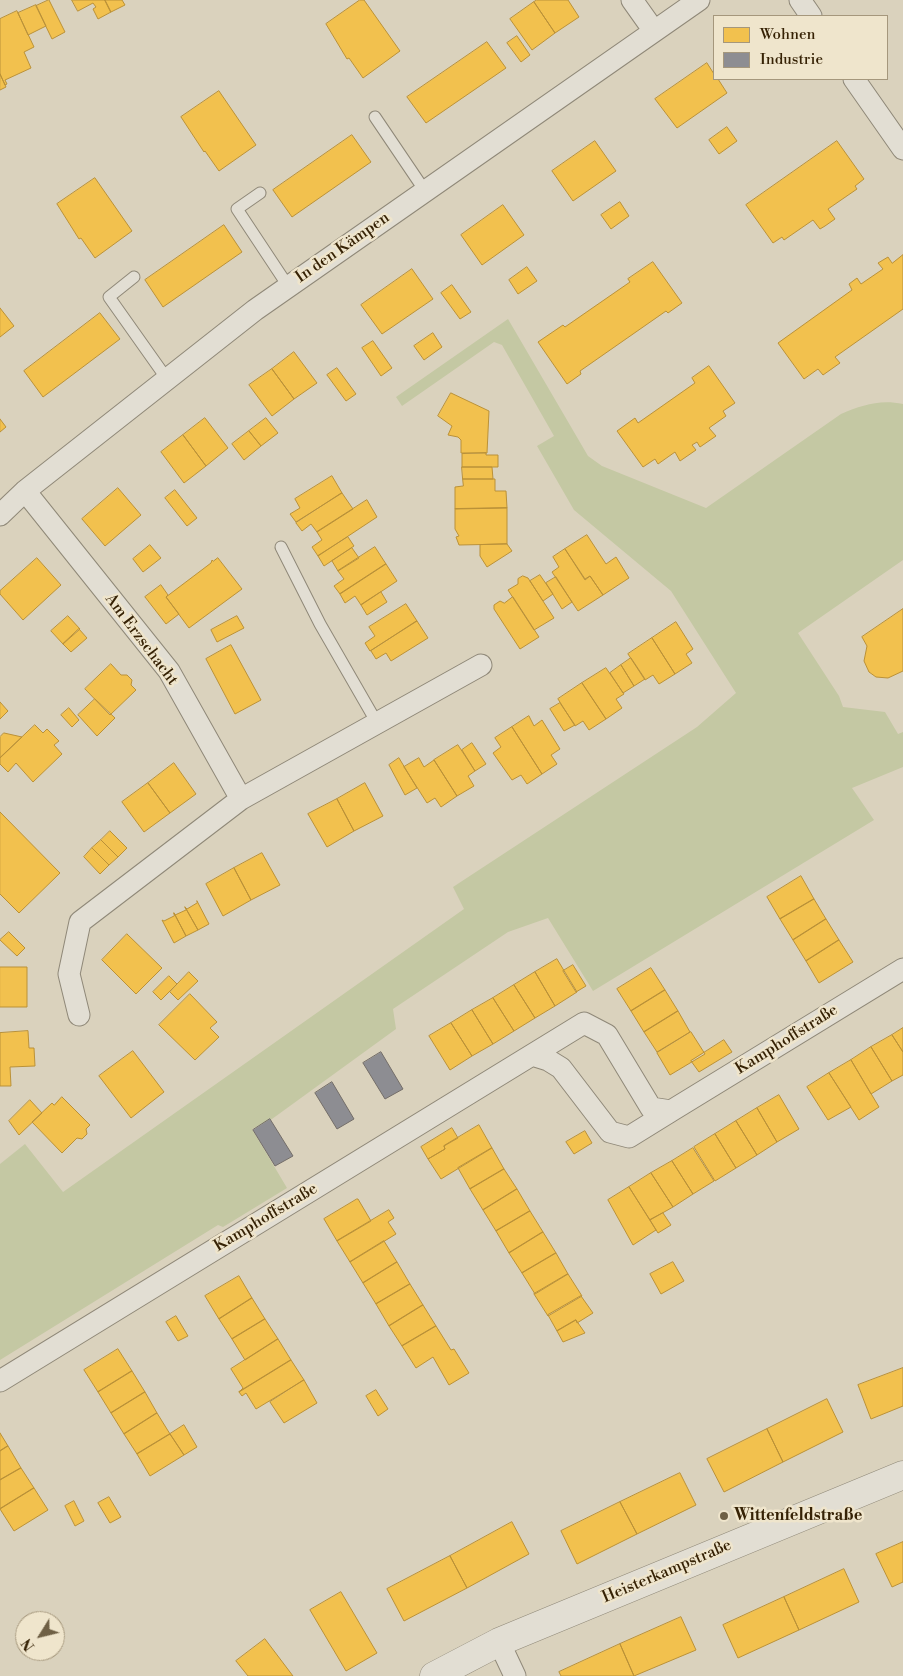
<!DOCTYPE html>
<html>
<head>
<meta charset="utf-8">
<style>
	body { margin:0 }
	#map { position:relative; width:903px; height:1676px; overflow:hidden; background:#dad2bd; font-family:"Libre Bodoni",serif }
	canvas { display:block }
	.legend { position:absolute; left:713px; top:15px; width:175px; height:65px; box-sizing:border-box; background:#efe5cc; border:1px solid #a5977c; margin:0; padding:6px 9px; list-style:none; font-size:15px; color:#362205 }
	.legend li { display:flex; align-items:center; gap:10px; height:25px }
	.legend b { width:25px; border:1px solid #a5977c }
	.north { position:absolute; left:15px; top:1611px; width:50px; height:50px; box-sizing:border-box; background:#efe5cc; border:1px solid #a5977c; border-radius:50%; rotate:234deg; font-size:14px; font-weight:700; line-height:20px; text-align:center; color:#362205 }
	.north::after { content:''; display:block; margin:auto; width:18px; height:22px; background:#6f6045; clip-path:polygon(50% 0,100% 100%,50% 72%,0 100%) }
</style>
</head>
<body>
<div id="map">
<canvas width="903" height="1676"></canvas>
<ul class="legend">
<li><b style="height:14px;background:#f2c14e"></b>Wohnen</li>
<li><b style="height:14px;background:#8d8d92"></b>Industrie</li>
</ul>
<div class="north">N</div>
</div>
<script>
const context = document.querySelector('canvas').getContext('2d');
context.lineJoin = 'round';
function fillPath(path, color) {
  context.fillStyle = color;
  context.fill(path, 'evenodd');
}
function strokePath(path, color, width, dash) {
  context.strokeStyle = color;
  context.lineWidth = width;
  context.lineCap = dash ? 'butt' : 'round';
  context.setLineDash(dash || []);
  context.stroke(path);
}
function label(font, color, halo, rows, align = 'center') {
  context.font = font + ' "Libre Bodoni",serif';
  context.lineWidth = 5;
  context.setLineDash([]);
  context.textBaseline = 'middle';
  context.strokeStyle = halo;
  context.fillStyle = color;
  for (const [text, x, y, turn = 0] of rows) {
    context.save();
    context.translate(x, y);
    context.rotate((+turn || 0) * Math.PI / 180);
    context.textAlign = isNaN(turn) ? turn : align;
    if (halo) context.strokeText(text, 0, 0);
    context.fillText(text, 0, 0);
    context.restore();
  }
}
fillPath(new Path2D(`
	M508,319L588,456L602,466L706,508L841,414C862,405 880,399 903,404V560L798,633L839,696L843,707L885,712L898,734L903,732V767L852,788L874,820L593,991L548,918L508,932L393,1009L396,1029L272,1119L252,1129L287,1188L223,1227L218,1225L0,1360V1164L25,1144L63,1192L464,909L453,887L697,727L736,693L671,591L574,510L537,446L554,436L502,345L494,342L402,406L396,397Z`), '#c4c8a3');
const homes = new Path2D(`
	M49,0L65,32L52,39L36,6Z
	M72,0H105L111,12L98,19L93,9L96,7L93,3L78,11Z
	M105,0H122L125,5L111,12Z
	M360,0H364L400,51L363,78L349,58L347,59L326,24Z
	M537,0H568L579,17L555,33L534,2Z
	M534,2L555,33L532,50L510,19Z
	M36,5L46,26L28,35L18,13Z
	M17,11L34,47L24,52L31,68L5,80L7,84L5,85L0,74V19Z
	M517,36L530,55L521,62L507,43Z
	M487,42L506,68L426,123L407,97Z
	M707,63L714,74V79H718L727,93L677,128L655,99Z
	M0,74L6,87L0,90Z
	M219,91L256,145L219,171L205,151L204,152L181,117Z
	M727,127L737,141L719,154L709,140Z
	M352,135L371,162L292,217L273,190Z
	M595,141L616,171L573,201L552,171Z
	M837,141L864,179L855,186L857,189L828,209L835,219L825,226L820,229L813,220L784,240L782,237L773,243L746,205Z
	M95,178L132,231L95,258L81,238L79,239L57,204Z
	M620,202L629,216L611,229L601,215Z
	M503,205L524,235L482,265L461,235Z
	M224,225L242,252L163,307L145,280Z
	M903,255V309L835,357L840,363L823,375L818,369L804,379L778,343L852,290L849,284L857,278L861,284L883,269L878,263L888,257L892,263Z
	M653,262L682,303L668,313L666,311L580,371L581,374L567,384L538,342L563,325L565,327L630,282L628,279Z
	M527,267L537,281L518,294L509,280Z
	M412,269L433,299L382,334L361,305Z
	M452,285L471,312L460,319L441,293Z
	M0,308L14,326L0,337Z
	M100,313L120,339L43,397L24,371Z
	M433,333L442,347L424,360L414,346Z
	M373,341L392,368L381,376L362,348Z
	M294,352L317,383L294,399L272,369Z
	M709,366L735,403L723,411L726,416L709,428L716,436L700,447L697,442L692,445L696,450L680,461L675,452L658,464L655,459L643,467L617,431L635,418L638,423L695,383L692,378Z
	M337,368L356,394L346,401L327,375Z
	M272,369L294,399L272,416L249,385Z
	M451,393L489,411L487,453H461V440L458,437L448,435L452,426L438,416Z
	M205,418L228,448L206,466L183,435Z
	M266,418L278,433L261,446L249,431Z
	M0,419L6,427L0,432Z
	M249,431L261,446L244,460L232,444Z
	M183,435L206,466L184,483L161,452Z
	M486,453V455H498V467H462V454Z
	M462,467H492L493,479H463Z
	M332,476L342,493L296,522L290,514L300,508L295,499Z
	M463,479H495V491H506L507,508L455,509V487L463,486Z
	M118,488L141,515L105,546L82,519Z
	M175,490L197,518L187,526L165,498Z
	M342,493L353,509L317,532L311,524L302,531L296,523Z
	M367,500L377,517L318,556L312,547L322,540L317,532Z
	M507,508V544L459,545L456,537L459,536L455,529V509Z
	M587,535L606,564L616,557L629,578L603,595L590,576L585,579L565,549Z
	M348,537L354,546L324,566L318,556Z
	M507,544L512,551L487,567L480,556V545Z
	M150,545L161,558L143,572L133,559Z
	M375,547L386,564L340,594L334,586L344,579L338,571Z
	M352,548L359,558L338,571L332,561Z
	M565,549L585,580L590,576L603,595L578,611L552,572L559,567L553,557Z
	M37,558L61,585L23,620L0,594V591Z
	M218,558L242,589L189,628L166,597L211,563L212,560L213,561Z
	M386,564L397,581L361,605L355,596L345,603L340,594Z
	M540,575L553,594L543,601L530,581Z
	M523,576L528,578L554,618L534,630L508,590L518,584V579Z
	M556,577L572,602L562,609L546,583Z
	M161,585L168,595L166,597L179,614L166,624L145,597Z
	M381,592L387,602L367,615L361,605Z
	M513,597L539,637L520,649L494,609V605L500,601L504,603Z
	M406,604L417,621L370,651L365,643L375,636L369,627Z
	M903,609V671L888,678L876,677L869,672L864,661L867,646L862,637Z
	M68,616L80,629L63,644L51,631Z
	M237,616L244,628L217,642L211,630Z
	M417,621L428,638L391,661L386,653L376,659L371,651Z
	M676,622L693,649L686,654L692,663L675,674L652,638Z
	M79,629L87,638L71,652L63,644Z
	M652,638L675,674L659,684L653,675L645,680L628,654Z
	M231,645L261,700L235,714L206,659Z
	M631,658L645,679L634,686L621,665Z
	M111,664L121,675H127L132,680L131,685L136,690L110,715L85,689Z
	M621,665L634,686L623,693L610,673Z
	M606,668L624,694L616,699L622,708L606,719L582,683Z
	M582,683L606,719L589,730L583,721L575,726L558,699Z
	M95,699L115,718L97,736L78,715Z
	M0,702L8,711L0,719Z
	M560,703L575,725L564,731L550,709Z
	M69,708L79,720L72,727L61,715Z
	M529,716L534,726L542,720L560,749L551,755L557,764L542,774L512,727Z
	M35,725L43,733L47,729L59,741L54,745L62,754L33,782L16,763L8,772L0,764V758Z
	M512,727L542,774L527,784L521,775L512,780L493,753L501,747L495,738Z
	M4,733L22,737L0,758V737Z
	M472,743L486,764L475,771L462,750Z
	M458,745L475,771L468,776L474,786L457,796L434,760Z
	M399,758L417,788L405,795L389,765Z
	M419,758L424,767L434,760L457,796L441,807L435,798L427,803L404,767Z
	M174,763L196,794L170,813L148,783Z
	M148,783L170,813L144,832L122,802Z
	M365,783L383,816L354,831L337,799Z
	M337,799L354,831L327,847L308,814Z
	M0,812L60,873L19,913L0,894Z
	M110,831L127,848L118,857L101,840Z
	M101,840L118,857L109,865L92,848Z
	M92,848L109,865L100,874L84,857Z
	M262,853L280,885L251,900L234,868Z
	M234,868L251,900L223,916L206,884Z
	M801,876L814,899L780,919L767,897Z
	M814,899L826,919L793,940L780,919Z
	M197,901L209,924L198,930L185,907L187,909L197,903Z
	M185,907L198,930L186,936L174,913L175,915L186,910Z
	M174,913L186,936L174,943L162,920L164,921L174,916Z
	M826,919L839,940L806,961L793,940Z
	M9,932L25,948L17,956L0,940Z
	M127,934L162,968L136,994L102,960Z
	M839,940L853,962L819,983L806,961Z
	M557,959L577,992L555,1006L535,972Z
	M573,965L586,986L576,992L563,971Z
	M0,967H27V1007H0Z
	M651,968L665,990L631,1011L617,989Z
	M189,972L198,981L178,1000L170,992Z
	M535,972L555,1006L535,1018L514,985Z
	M169,976L177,984L161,1000L153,992Z
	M514,985L535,1018L514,1031L493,998Z
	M665,990L678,1011L644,1032L631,1011Z
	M190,994L217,1022L210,1028L219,1037L195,1060L159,1025Z
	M493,998L514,1031L493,1044L472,1010Z
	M472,1010L493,1044L472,1056L451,1023Z
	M678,1011L690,1032L657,1052L644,1032Z
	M451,1023L472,1056L450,1070L429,1036Z
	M903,1028V1052L892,1035Z
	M28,1031L29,1048H34L35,1066L10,1067L11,1086H0V1033Z
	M691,1032L705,1054L670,1075L657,1053Z
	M892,1035L903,1052V1075L892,1081L871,1047Z
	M724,1040L732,1052L699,1072L691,1061Z
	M871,1047L892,1081L871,1094L851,1060Z
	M133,1051L164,1092L131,1118L99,1076Z
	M851,1060L879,1107L859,1120L829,1073Z
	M829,1073L851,1107L828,1120L807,1087Z
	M779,1095L799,1129L777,1142L757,1108Z
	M62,1097L90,1125L86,1129L87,1134L82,1139L77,1138L62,1153L32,1122L52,1103L54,1105Z
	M30,1100L42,1113L19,1135L9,1121Z
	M757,1108L777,1142L757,1155L736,1121Z
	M736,1121L757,1155L736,1168L715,1134Z
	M479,1125L492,1148L441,1179L428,1159L445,1149L444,1146Z
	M452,1128L458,1138L444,1146L445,1149L428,1159L421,1147Z
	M585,1131L592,1143L574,1154L566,1142Z
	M715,1134L736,1168L715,1181L694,1147Z
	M492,1148L504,1169L470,1189L458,1168Z
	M693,1148L714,1181L693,1194L672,1161Z
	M672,1161L693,1194L673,1207L651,1173Z
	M504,1169L517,1189L483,1210L470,1189Z
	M651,1173L673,1207L650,1220L629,1187Z
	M629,1187L656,1230L633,1245L608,1200Z
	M517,1189L530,1211L496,1231L483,1210Z
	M357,1199H358L371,1221L337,1241L324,1219Z
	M389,1210L394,1218L388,1222L396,1234L350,1262L337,1241Z
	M530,1211L543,1232L509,1253L496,1231Z
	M663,1213L671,1225L658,1233L650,1220Z
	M543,1232L556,1253L522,1273L509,1253Z
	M384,1241L397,1262L363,1283L350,1262Z
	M556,1253L568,1274L535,1294L522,1273Z
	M397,1262L410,1284L376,1304L363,1283Z
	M673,1262L684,1281L661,1294L650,1274Z
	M568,1274L582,1296L548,1316L534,1294Z
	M239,1276L252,1298L219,1319L205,1296Z
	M410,1284L423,1305L389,1326L376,1304Z
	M581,1296L593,1313L577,1323L576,1320L557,1331L548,1315Z
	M252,1298L265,1319L232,1339L219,1319Z
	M423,1305L436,1326L402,1346L389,1326Z
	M176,1316L188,1336L178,1341L166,1322Z
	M265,1319L278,1339L245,1360L232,1339Z
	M576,1320L585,1333L563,1342L557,1331Z
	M436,1326L451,1350L454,1349L469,1373L449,1385L433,1357L416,1368L402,1346Z
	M278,1339L291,1360L239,1392L243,1388L231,1369Z
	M118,1349L132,1371L98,1392L84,1370Z
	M291,1360L304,1380L256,1409L246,1393L242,1396L239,1392Z
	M903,1368V1406L871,1419L858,1385Z
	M132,1371L145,1392L111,1413L98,1392Z
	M304,1380L317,1403L284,1423L270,1402Z
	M376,1390L388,1409L378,1416L366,1396Z
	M145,1392L157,1413L124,1434L111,1413Z
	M827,1399L843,1432L783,1462L767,1429Z
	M157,1413L170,1434L137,1454L124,1434Z
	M184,1425L197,1447L184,1455L170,1434Z
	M767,1429L783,1462L724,1492L707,1459Z
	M0,1433L8,1446L0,1451Z
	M170,1434L184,1455L150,1476L137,1454Z
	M8,1446L21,1468L0,1480V1451Z
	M21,1468L34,1488L0,1509V1480Z
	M680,1473L696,1505L637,1534L620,1502Z
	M34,1488L48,1510L14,1531L0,1509Z
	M109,1497L121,1517L110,1523L98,1503Z
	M74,1501L84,1521L75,1526L65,1506Z
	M620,1502L637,1534L577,1564L561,1531Z
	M512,1522L529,1554L467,1588L450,1556Z
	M903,1542V1582L892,1587L876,1554Z
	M450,1556L467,1588L404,1621L387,1589Z
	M844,1569L859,1602L799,1630L784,1597Z
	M341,1592L377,1653L346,1671L310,1610Z
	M784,1597L799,1630L738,1658L723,1625Z
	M681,1617L696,1650L634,1676L620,1644Z
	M265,1639L293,1676H248L236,1661Z
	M620,1644L634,1676H561L559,1672Z`);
fillPath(homes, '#f2c14e');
strokePath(homes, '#ba9138', 1);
const industry = new Path2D(`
	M381,1052L403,1089L385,1099L363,1063Z
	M332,1082L354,1119L337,1129L315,1093Z
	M270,1119L293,1156L275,1166L253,1130Z`);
fillPath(industry, '#8d8d92');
strokePath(industry, '#736d68', 1);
const service = new Path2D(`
	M375,117L425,191
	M260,193L237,209L288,286
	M134,277L109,297L167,379
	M281,547L320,624L377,723`);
const minor = new Path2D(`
	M632,0L654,31
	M800,0L811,16
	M854,79L903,149
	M25,491L169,671L241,799L80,922L69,974L79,1015
	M0,515L25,491L255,310L699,0
	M241,799L481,665
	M532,1055L548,1060L561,1068L610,1132L629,1137L671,1111
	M0,1381L584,1023L607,1035L651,1108L671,1111L903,969
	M499,1642L515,1676`);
const tertiary = new Path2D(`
	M434,1676L499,1642L903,1475`);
strokePath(service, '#8f8878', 13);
strokePath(minor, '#8f8878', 23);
strokePath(tertiary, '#8f8878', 29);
strokePath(service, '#e2ded3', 11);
strokePath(minor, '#e2ded3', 21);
strokePath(tertiary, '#e2ded3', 28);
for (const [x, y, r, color] of [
	[724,1516,5,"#6f6045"]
]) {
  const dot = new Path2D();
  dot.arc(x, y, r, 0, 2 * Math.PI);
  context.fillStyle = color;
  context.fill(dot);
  strokePath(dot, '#efe5cc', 2);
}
label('16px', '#362205', '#efe5cc', [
	["In den Kämpen",343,248,-35],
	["Am Erzschacht",141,640,53],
	["Kamphoffstraße",787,1040,-32],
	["Kamphoffstraße",266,1218,-31],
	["Heisterkampstraße",667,1572,-23]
]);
label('bold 16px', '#362205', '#efe5cc', [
	["Wittenfeldstraße",734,1516]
], 'left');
</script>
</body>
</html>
